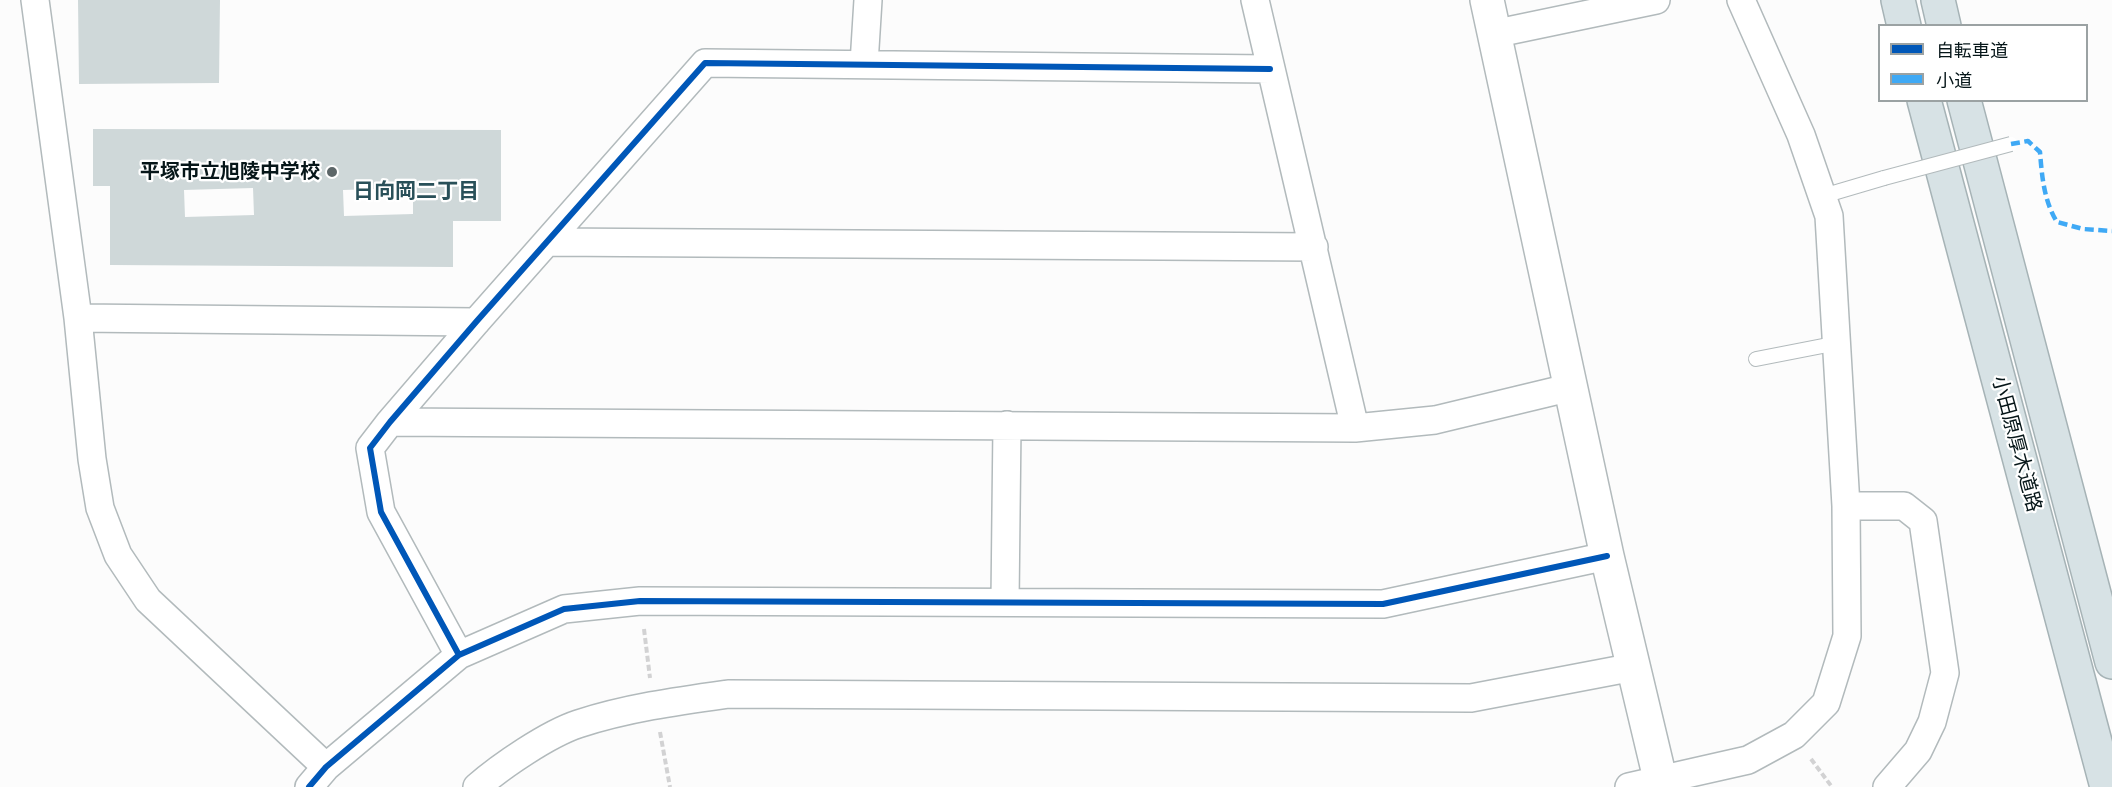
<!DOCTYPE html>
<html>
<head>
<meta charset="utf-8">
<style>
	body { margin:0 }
	#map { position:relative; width:2112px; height:787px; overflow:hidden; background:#fcfcfc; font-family:"Fira Sans","Noto Sans JP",sans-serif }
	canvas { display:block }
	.legend { position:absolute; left:1878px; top:24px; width:210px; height:78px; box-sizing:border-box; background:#fff; border:2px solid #9ba2a3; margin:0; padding:8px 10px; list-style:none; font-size:18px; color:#061619 }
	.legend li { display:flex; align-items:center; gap:12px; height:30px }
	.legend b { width:30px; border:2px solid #9ba2a3 }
</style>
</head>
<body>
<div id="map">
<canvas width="2112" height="787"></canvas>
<ul class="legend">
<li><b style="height:8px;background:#0057b8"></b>自転車道</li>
<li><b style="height:8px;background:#3fa9f5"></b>小道</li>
</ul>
</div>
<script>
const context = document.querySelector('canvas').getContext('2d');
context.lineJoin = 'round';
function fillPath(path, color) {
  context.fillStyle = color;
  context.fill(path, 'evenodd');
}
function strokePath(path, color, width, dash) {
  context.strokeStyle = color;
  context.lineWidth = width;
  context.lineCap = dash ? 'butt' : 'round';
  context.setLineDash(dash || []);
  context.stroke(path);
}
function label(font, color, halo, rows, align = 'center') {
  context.font = font + ' "Fira Sans","Noto Sans JP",sans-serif';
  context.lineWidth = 4.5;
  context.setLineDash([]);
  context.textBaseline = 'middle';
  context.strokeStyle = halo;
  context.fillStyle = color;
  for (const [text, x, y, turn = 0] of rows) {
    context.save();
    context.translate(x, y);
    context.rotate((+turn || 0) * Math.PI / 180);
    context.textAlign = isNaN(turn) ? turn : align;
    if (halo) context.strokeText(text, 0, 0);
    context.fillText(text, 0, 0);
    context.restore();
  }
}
fillPath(new Path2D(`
	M78,0H220L219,83L79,84Z
	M93,129L501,130V221H453V267L110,265V186H93ZM253,188L254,215L185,217L184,190ZM413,188V214L344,216L343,190Z`), '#cfd8d9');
const lane = new Path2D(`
	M1823,196L1884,178
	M1756,359L1838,343`);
const street = new Path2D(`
	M35,0L78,318L92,459L100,508L118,555L148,600L326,767
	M1255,0L1355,428
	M1493,34L1656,0
	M864,64L868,0
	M548,242L1314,247
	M78,318L476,322
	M390,422L1355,428L1435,420L1572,387
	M1846,506H1904L1923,521L1945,673L1932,722L1918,751L1887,787
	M1005,601L1007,425
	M459,655L381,512L370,448L390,422L476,322L705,63L1270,69
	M309,787L326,767L459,655L564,609L640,601L1383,604L1607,556
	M477,787C501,766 548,734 578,724C627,708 678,701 728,694L1471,698L1634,667
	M1629,787L1748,760L1794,735L1826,703L1847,636L1846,506L1829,216L1801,135L1741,0`);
const secondary = new Path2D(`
	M1487,0L1607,556L1662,787`);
const highway = new Path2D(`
	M1898,0L1904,26
	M1938,0L1944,26
	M1924,100L2107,787
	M1964,100L2112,662`);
strokePath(lane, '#b2babc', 16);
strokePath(street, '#b2babc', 30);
strokePath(secondary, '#b2babc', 36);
strokePath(highway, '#a6b3b6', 36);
strokePath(new Path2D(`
	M644,629L650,678
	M660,732L670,787
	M1811,759L1832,787`), '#d2d2d3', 4, [6, 3]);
strokePath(lane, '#fff', 14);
strokePath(street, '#fff', 27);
strokePath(secondary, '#fff', 33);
strokePath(highway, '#d7e2e5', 33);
const laneBridge = new Path2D(`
	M1884,178L2011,144`);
strokePath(laneBridge, '#b2babc', 16, []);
strokePath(laneBridge, '#fff', 14);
strokePath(new Path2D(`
	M2011,144L2028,141L2040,152C2042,177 2044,201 2057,222L2083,229L2112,231`), '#3fa9f5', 4.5, [9, 4.5]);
strokePath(new Path2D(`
	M459,655L381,512L370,448L390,422L476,322L705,63L1270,69
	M309,787L326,767L459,655L564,609L640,601L1383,604L1607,556`), '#0057b8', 6);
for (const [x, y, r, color] of [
	[332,172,6,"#5c6668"]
]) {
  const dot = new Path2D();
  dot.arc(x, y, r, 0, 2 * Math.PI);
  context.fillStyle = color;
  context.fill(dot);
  strokePath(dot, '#fff', 2);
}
label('bold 20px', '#061619', '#fff', [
	["平塚市立旭陵中学校",320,172]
], 'right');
label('20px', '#061619', '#fff', [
	["小田原厚木道路",2016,444,75]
]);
label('bold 21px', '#295059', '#fff', [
	["日向岡二丁目",416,192]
]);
</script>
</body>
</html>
